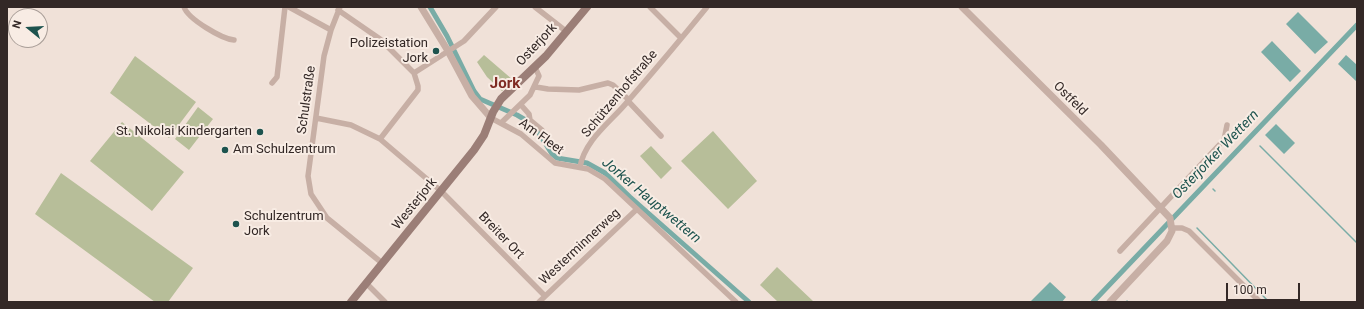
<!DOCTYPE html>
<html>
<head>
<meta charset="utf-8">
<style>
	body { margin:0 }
	#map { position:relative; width:1364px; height:309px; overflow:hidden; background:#f0e1d8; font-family:Roboto,sans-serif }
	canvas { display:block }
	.frame { position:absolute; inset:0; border:8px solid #332826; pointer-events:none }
	.north { position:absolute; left:8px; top:8px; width:40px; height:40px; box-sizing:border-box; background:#f8ece4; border:1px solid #a99e98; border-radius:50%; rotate:288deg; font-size:11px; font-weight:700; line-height:16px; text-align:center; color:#332826 }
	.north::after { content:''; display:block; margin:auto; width:14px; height:18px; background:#1d534e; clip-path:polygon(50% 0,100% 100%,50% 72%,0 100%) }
	.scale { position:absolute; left:1226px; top:283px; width:74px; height:18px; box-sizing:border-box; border:2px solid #332826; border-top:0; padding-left:5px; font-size:12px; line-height:14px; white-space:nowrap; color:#332826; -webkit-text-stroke:3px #f8ece4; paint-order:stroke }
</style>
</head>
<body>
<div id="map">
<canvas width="1364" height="309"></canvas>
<div class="frame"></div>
<div class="north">N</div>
<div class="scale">100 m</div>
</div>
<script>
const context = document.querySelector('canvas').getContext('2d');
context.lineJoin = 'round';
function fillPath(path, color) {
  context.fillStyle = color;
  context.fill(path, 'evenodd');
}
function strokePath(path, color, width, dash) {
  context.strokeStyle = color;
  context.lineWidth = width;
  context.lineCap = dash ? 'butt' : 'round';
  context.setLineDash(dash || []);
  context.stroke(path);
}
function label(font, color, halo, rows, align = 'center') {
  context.font = font + ' Roboto,sans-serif';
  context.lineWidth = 4;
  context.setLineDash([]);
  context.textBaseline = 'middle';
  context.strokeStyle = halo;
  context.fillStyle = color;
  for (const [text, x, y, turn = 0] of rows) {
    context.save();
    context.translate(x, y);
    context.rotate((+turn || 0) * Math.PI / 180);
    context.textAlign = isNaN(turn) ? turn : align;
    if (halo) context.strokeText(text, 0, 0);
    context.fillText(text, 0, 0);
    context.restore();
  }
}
fillPath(new Path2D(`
	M484,55L513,80L502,91L487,77L477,62Z
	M135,56L196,102L169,138L110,93Z
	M198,107L213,119L189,150L175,139Z
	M122,122L184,172L152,211L90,161Z
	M713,131L757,181L728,209L681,161Z
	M651,146L672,168L661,179L640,156Z
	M61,173L193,268L168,302H155L35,214Z
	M777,267L813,301L812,302H778L760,285Z`), '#b7be99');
fillPath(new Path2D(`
	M1298,12L1328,42L1315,54L1286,24Z
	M1272,41L1301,71L1290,82L1261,52Z
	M1346,55L1357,65V82L1338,64Z
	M1276,124L1295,143L1284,154L1265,135Z
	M1050,282L1066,297L1062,302H1030Z`), '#79aca6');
strokePath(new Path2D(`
	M1260,146L1357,243
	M1213,189L1215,191
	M1197,228L1269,302
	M1127,301L1128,302`), '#79aca6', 1.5);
strokePath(new Path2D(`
	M430,7L447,36L474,91L480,99L517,115L529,122L538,132L552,154L557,158L587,163L605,173L630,197L749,302
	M1093,302L1357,25`), '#79aca6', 5);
strokePath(new Path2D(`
	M184,7C188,19 222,39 234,40
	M289,7L331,30
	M340,7L331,30L324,56L308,176L311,194L327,218L382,263
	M535,7L567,32
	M650,7L681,38
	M338,10L380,39L414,73L464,41L496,7
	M272,83L277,77L285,7
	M536,87L548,89L579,90L608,83L613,85L629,100
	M628,101L661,136
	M521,105L529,114L530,120L542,130
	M316,118L351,125L380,139L441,191L545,296
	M491,118L521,134L555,163L588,169L605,179L736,302
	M501,123L530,95L539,76L535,67
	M380,139L418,90V86L414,73
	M580,167C585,139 612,121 628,101C655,70 681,39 707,7
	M1172,228H1182L1189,231L1260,302
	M1120,251L1224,140L1227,125
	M366,283L385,302
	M539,302L637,209`), '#c7afa5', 5.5);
strokePath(new Path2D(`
	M421,7L448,51L472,96L491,118
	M962,7L1101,145L1170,218L1172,231L1167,241L1110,302`), '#c7afa5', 7);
strokePath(new Path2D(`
	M351,302L474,150L484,135L493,112L501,99L546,56L587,7`), '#9b7e77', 8);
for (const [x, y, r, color] of [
	[436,51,4,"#1d534e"],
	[260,132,4,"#1d534e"],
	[225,150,4,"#1d534e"],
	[236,224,4,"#1d534e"]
]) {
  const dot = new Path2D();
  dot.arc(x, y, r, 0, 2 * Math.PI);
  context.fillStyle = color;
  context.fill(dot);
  strokePath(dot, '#f8ece4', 1.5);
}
label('13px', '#332826', '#f8ece4', [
	["Polizeistation",428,44],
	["Jork",428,59],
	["St. Nikolai Kindergarten",252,132],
	["Am Schulzentrum",233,150,"left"],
	["Schulzentrum",244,217,"left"],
	["Jork",244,232,"left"]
], 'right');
label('13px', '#332826', '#f8ece4', [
	["Osterjork",537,45,-47],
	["Schützenhofstraße",620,94,-50],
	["Ostfeld",1070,99,45],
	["Schulstraße",307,100,-82],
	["Am Fleet",541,137,36],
	["Westerjork",415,204,-51],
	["Breiter Ort",501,236,46],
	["Westerminnerweg",580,247,-43]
]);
label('italic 14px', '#1d534e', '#f8ece4', [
	["Osterjorker Wettern",1216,155,-46],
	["Jorker Hauptwettern",651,201,40]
]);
label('bold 15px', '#7f2a22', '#f8ece4', [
	["Jork",505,84]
]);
</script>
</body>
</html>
